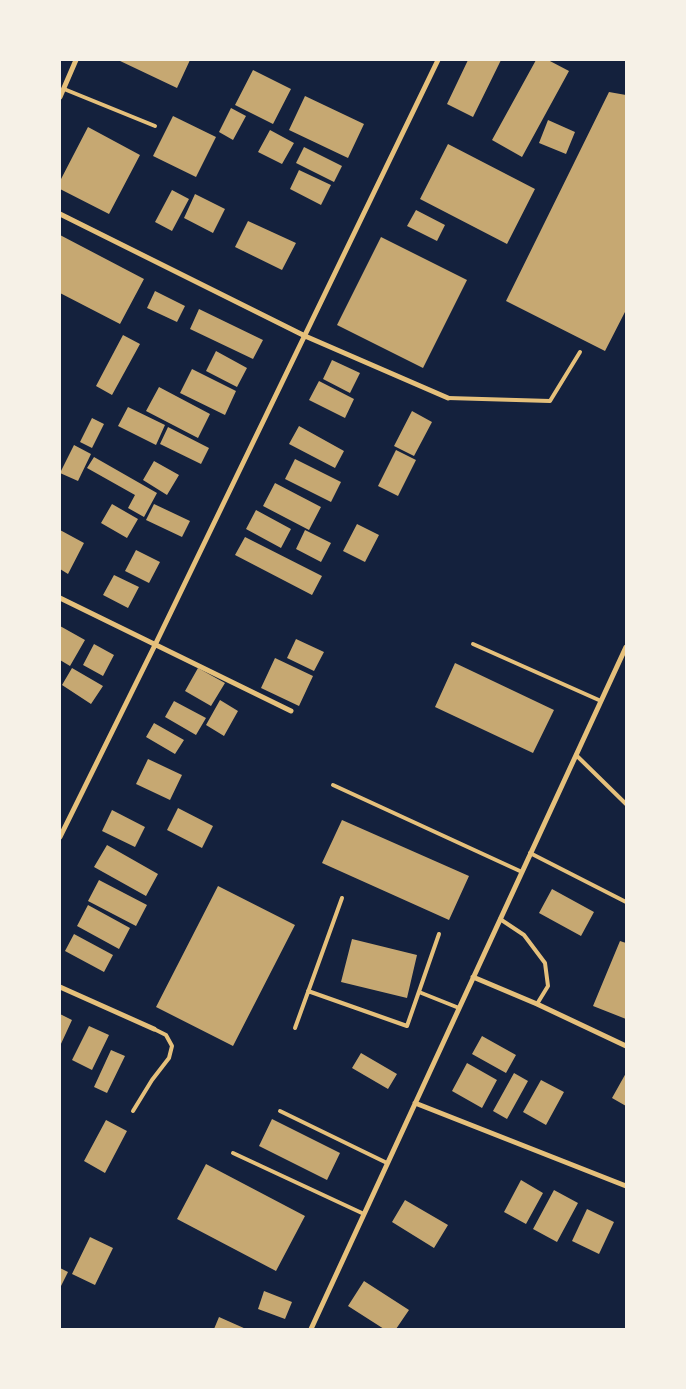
<!DOCTYPE html>
<html>
<head>
<meta charset="utf-8">
<style>
	body { margin:0 }
	#map { position:relative; width:686px; height:1389px; overflow:hidden; background:#14213d; font-family:Cabin,sans-serif }
	canvas { display:block }
	.frame { position:absolute; inset:0; border:61px solid #f6f1e7; pointer-events:none }
</style>
</head>
<body>
<div id="map">
<canvas width="686" height="1389"></canvas>
<div class="frame"></div>
</div>
<script>
const context = document.querySelector('canvas').getContext('2d');
context.lineJoin = 'round';
function fillPath(path, color) {
  context.fillStyle = color;
  context.fill(path, 'evenodd');
}
function strokePath(path, color, width, dash) {
  context.strokeStyle = color;
  context.lineWidth = width;
  context.lineCap = dash ? 'butt' : 'round';
  context.setLineDash(dash || []);
  context.stroke(path);
}
fillPath(new Path2D(`
	M118,60H190L177,88Z
	M468,60H501L473,117L447,104Z
	M536,60H548L569,71L522,157L492,140Z
	M253,70L291,89L273,124L235,105Z
	M609,92L626,95V310L605,351L506,301Z
	M305,96L364,124L348,158L289,130Z
	M231,108L246,116L233,140L219,132Z
	M173,116L216,137L196,177L153,156Z
	M548,120L575,132L566,154L539,143Z
	M88,127L140,155L109,214L60,189V181Z
	M270,130L294,143L282,164L258,152Z
	M448,144L535,189L507,244L420,199Z
	M304,147L342,166L334,182L296,163Z
	M299,170L331,185L321,205L290,189Z
	M172,190L189,199L172,231L155,222Z
	M195,194L225,209L213,233L184,218Z
	M416,210L445,225L437,241L407,226Z
	M248,221L296,243L282,270L235,247Z
	M60,235L144,279L120,324L60,293Z
	M381,237L467,280L423,368L337,325Z
	M155,291L185,306L177,322L147,308Z
	M199,309L263,340L253,359L190,329Z
	M123,335L140,344L112,395L96,386Z
	M216,351L247,368L237,387L206,371Z
	M332,360L360,373L350,393L323,379Z
	M192,369L236,391L225,415L180,393Z
	M319,381L354,399L345,418L309,400Z
	M159,387L210,414L198,438L146,411Z
	M128,407L165,425L156,445L118,426Z
	M412,411L432,422L414,456L394,446Z
	M92,418L104,424L92,448L80,442Z
	M299,426L344,451L335,468L289,444Z
	M168,427L209,448L201,464L160,444Z
	M74,445L91,454L78,481L60,473Z
	M396,450L416,460L398,496L378,486Z
	M94,457L157,493L144,517L128,508L135,495L87,468Z
	M295,459L341,482L331,502L285,479Z
	M154,461L179,475L167,495L143,480Z
	M275,483L321,507L309,530L263,506Z
	M112,504L138,519L127,538L101,523Z
	M154,504L190,521L182,537L146,520Z
	M256,510L291,529L281,548L246,529Z
	M357,524L379,535L365,562L343,551Z
	M60,530L84,543L68,574L60,569Z
	M305,530L331,543L321,562L296,549Z
	M245,537L322,576L312,595L235,555Z
	M136,550L160,562L149,583L125,571Z
	M114,575L139,587L128,608L103,595Z
	M60,626L85,640L70,666L60,660Z
	M296,639L324,652L314,671L287,658Z
	M94,644L114,655L103,676L83,665Z
	M275,658L313,676L299,706L261,688Z
	M455,663L554,710L533,753L435,707Z
	M72,668L103,686L91,704L62,685Z
	M198,668L225,683L211,706L185,691Z
	M220,700L238,711L224,736L206,725Z
	M174,701L206,718L196,735L165,717Z
	M154,723L184,740L175,754L146,737Z
	M148,759L182,775L170,800L136,784Z
	M178,808L213,826L202,848L167,830Z
	M112,810L145,827L135,847L102,831Z
	M342,820L469,876L449,920L322,863Z
	M107,845L158,874L146,896L94,867Z
	M99,880L147,905L136,926L88,901Z
	M218,886L295,925L233,1046L156,1007Z
	M552,889L594,912L581,936L539,913Z
	M88,905L130,928L119,949L77,926Z
	M74,934L113,955L104,972L65,951Z
	M352,939L417,955L407,998L341,982Z
	M620,941L626,943V1019L593,1006Z
	M60,1014L72,1020L60,1046Z
	M89,1026L109,1035L92,1070L72,1060Z
	M482,1036L516,1055L506,1073L472,1054Z
	M111,1050L125,1056L107,1093L94,1087Z
	M361,1053L397,1074L388,1089L352,1068Z
	M467,1063L497,1080L482,1108L452,1091Z
	M514,1073L528,1081L507,1119L493,1111Z
	M626,1073V1106L612,1098Z
	M541,1080L564,1092L546,1125L523,1112Z
	M272,1119L340,1153L327,1180L259,1146Z
	M106,1120L127,1131L105,1173L84,1161Z
	M206,1164L305,1216L276,1271L177,1219Z
	M521,1180L543,1193L526,1224L504,1212Z
	M554,1190L578,1203L557,1242L533,1229Z
	M405,1200L448,1225L434,1248L392,1222Z
	M587,1209L614,1222L599,1254L572,1241Z
	M90,1237L113,1248L95,1285L72,1274Z
	M60,1268L68,1272L60,1288Z
	M364,1281L409,1310L396,1329H384L348,1306Z
	M264,1291L292,1302L285,1319L258,1309Z
	M219,1317L246,1329H214Z`), '#c6a872');
strokePath(new Path2D(`
	M64,89L155,126
	M448,398L550,401L580,352
	M473,644L601,701
	M576,755L626,804
	M333,785L522,872
	M530,853L626,902
	M500,919L524,935L545,963L548,986L537,1004
	M308,991L407,1026L439,934
	M419,992L459,1008
	M295,1028L342,898
	M133,1111L152,1080L169,1058L172,1046L166,1035L154,1029
	M280,1111L387,1163
	M233,1153L364,1214`), '#e5c07b', 4);
strokePath(new Path2D(`
	M60,97L76,60
	M60,214L305,336L448,398
	M60,598L291,711
	M60,837L155,645L438,60
	M473,977L537,1004L626,1046
	M60,987L154,1029
	M415,1103L626,1186
	M311,1329L626,647`), '#e5c07b', 5);
</script>
</body>
</html>
